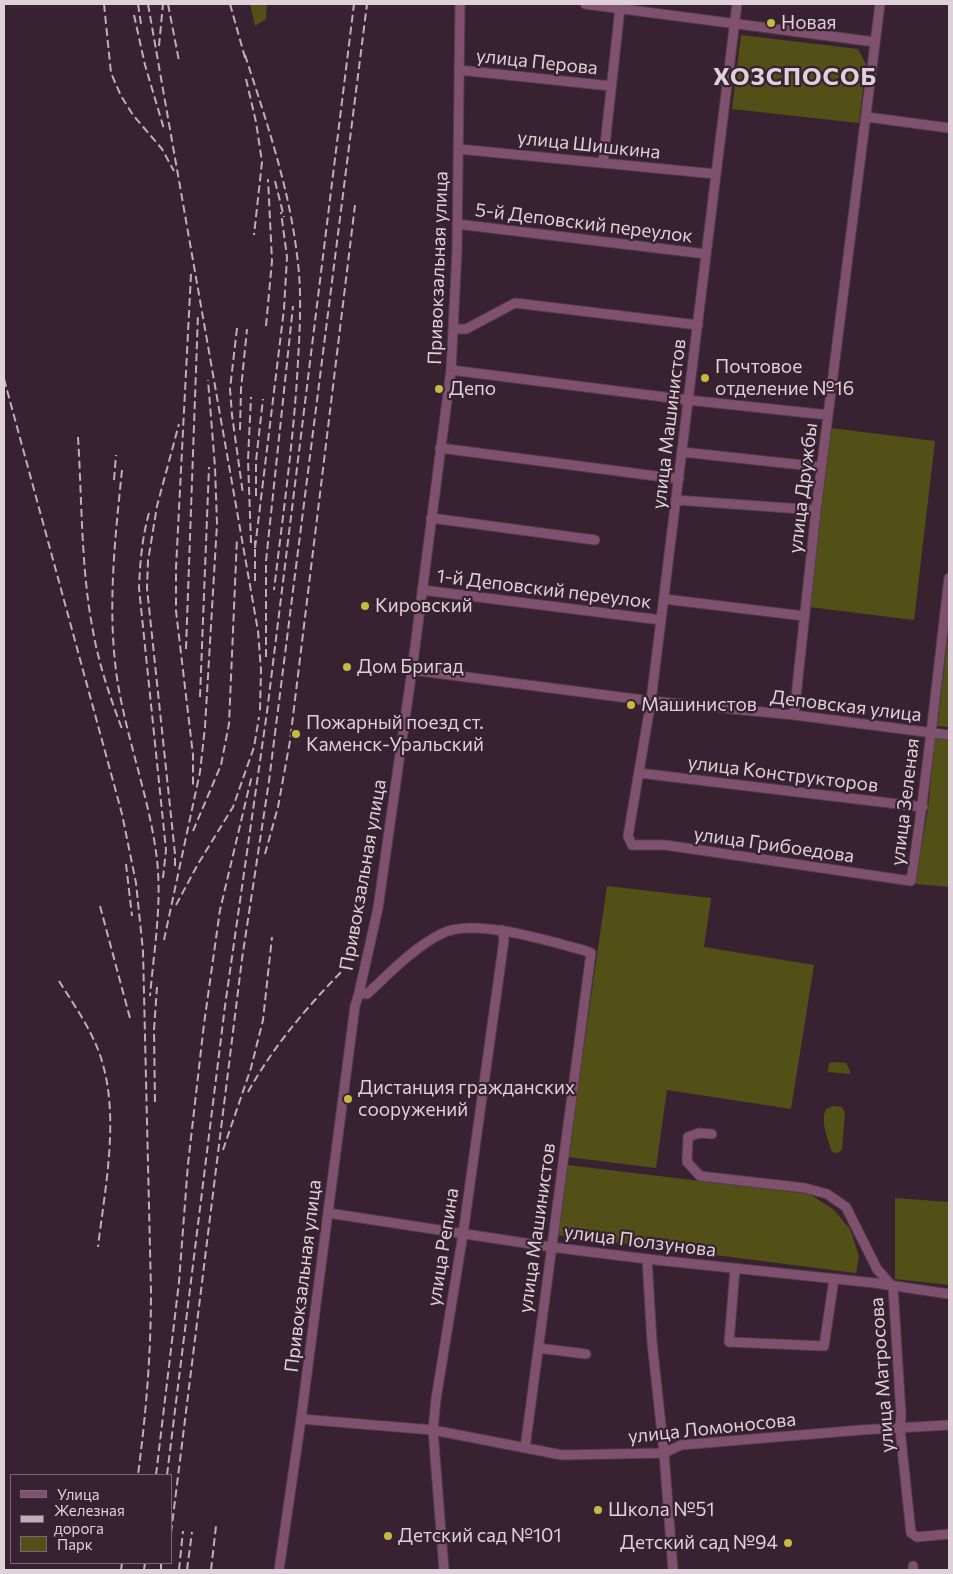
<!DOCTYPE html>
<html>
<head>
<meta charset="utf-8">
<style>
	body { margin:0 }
	#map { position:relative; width:953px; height:1574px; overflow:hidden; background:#382231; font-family:Commissioner,sans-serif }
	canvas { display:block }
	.frame { position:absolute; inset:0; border:5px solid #dfd1d9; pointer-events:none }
	.legend { position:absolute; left:10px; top:1474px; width:162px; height:90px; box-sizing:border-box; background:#382231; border:1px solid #7b6874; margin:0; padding:6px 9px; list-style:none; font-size:15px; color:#dfd1d9 }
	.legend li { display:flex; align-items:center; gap:10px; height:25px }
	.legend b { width:25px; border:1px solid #7b6874 }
</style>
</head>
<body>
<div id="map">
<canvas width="953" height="1574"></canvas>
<div class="frame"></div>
<ul class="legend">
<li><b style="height:6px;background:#80516f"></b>Улица</li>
<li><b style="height:6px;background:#beafb8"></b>Железная дорога</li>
<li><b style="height:14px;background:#525016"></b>Парк</li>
</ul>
</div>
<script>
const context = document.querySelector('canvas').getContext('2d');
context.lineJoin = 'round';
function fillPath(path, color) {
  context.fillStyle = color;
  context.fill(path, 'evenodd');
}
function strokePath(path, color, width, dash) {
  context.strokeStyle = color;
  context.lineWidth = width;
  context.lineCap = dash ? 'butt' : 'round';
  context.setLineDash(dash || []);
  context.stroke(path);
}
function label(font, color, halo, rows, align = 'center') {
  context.font = font + ' Commissioner,sans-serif';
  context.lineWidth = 4.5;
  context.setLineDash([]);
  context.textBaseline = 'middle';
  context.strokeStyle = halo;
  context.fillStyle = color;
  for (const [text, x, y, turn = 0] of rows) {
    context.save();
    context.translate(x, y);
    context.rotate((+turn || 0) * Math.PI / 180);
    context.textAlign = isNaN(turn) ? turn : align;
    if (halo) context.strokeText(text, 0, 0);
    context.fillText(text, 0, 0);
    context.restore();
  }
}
fillPath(new Path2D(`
	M250,4H267L266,19L255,26Z
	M741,35L858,49L866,64L859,123L732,109Z
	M831,428L935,441L914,620L809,607Z
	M949,630V727L937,726Z
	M935,738L949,740V887L915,884L928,809Z
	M607,886L711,898L704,947L814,965L791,1109L667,1090L656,1168L568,1157Z
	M833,1062L846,1063L850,1071V1074L828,1072L829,1063Z
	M833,1106L842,1107L845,1113L842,1150L837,1153L832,1152C828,1139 820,1122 826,1109Z
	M567,1165L809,1194L833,1209L850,1229L859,1256L856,1273L558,1235Z
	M895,1198L949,1202V1285L895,1279Z`), '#525016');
const minor = new Path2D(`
	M585,4L875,42
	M737,4L651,701L628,836L632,845H665L911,881C927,780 937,679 949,578
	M459,70L611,86
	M867,117L949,128
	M458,149L716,174
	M603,163L620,8
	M457,224L706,254
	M453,329H466L515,303L698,325
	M451,370L688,400L828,415
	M440,448L679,479
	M682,452L821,467
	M676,500L816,510
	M431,518L595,540
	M422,590L661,620
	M664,599L804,616
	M412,670L651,701L794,715L949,735
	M794,715L816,510L880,4
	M639,773L923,807
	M359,993L367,994C390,973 413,948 441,934C473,917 548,941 583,950L591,953L525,1448
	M712,1134L699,1133L688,1137L687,1162L700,1176L805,1188L827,1194L846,1207L877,1269L893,1287L901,1414L900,1429L911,1533L917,1537L949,1534
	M328,1213L551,1247L647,1259L875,1283L949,1294
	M647,1259L652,1342L664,1453L673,1570
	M735,1269L729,1342L824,1346L834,1279
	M538,1348L586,1354
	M301,1419L433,1430L562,1455L664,1453L681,1445L861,1430L949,1425
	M913,1566V1570
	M279,1570L301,1419L355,1006L359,993L378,908L412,670L451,370L457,250L460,4
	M444,1570L433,1430L436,1399L463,1234L504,940L502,930`);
strokePath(minor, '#533e4c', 11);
strokePath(minor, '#80516f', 9);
strokePath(new Path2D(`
	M104,4L111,73L121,96L133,115L162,149L174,171
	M138,4L141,24
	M148,4L258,631L261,670L260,711
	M168,4L179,61
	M230,4L246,61
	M134,15L145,65L164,129
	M159,46L163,4
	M245,55C266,120 289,187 297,255C302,291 300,326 298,361C294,438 283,514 274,590
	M246,79L256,122L262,162L254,235
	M275,181L284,217
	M191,274L176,568V611L193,755V785
	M266,326L272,261L268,179
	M237,328L230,389L232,415L243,494
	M4,379L122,814L136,883L143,951L151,1292C151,1354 146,1414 138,1475
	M240,430L241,389L247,329
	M78,437C82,500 81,570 93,631C99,665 110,697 122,729
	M122,470C115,539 107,609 117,678C126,737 148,794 156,852C163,900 154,949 150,996
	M114,480L116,455
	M256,496V461L263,399
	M149,513C142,538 140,563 139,588L166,850L163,878
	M251,543L248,460L251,397
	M255,548L284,309L287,257L281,212
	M255,581V541
	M186,649L198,314
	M266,657V561L293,306
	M200,697L209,467
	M193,831L221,765L229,724L237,538
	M265,854L278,807L290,741L355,205
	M126,864L132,916
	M175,866V854L147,588L148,561L157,506L179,424
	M176,905L198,864L233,807L254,747L259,717
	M100,906L131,1022
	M164,940L200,772L205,727L217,524L215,467L208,380
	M59,981C74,1005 92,1030 101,1058C120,1117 105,1187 98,1247
	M248,1092C273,1047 306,1008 342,971
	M155,1102L154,1030L157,987
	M223,1150L251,1068L263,1020L272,937
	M4,1457V1462
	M156,1475L179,1282L188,1164L204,1024L220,910L252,775
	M167,1475L225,1006L267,712L354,4
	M171,1533L242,959L269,781L367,4
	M121,1570L122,1563
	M144,1570L145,1563
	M161,1570V1563
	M179,1570L183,1531
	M187,1570L192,1532
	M211,1570L216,1526`), '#beafb8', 2, [8, 4]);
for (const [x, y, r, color] of [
	[771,23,5,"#c2bd3f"],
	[705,378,5,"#c2bd3f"],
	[439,389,5,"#c2bd3f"],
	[365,606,5,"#c2bd3f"],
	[347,667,5,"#c2bd3f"],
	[631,705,5,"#c2bd3f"],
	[296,734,5,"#c2bd3f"],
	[348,1099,5,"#c2bd3f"],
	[598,1510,5,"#c2bd3f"],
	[388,1536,5,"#c2bd3f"],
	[788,1543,5,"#c2bd3f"]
]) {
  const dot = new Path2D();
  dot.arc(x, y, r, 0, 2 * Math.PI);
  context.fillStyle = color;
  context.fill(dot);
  strokePath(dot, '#382231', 2);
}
label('19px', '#dfd1d9', '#382231', [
	["Новая",781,23],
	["Почтовое",715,367],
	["отделение №16",715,389],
	["Депо",449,389],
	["Кировский",375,606],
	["Дом Бригад",357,667],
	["Машинистов",641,705],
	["Пожарный поезд ст.",306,723],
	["Каменск-Уральский",306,745],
	["Дистанция гражданских",358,1088],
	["сооружений",358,1110],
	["Школа №51",608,1510],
	["Детский сад №101",398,1536],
	["Детский сад №94",778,1543,"right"]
], 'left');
label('19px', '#dfd1d9', '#382231', [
	["улица Перова",537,62,6],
	["улица Шишкина",589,145,6],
	["5-й Деповский переулок",584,223,7],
	["Привокзальная улица",438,268,-88],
	["улица Машинистов",669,424,-83],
	["улица Дружбы",803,488,-83],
	["1-й Деповский переулок",544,589,7],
	["Деповская улица",846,706,7],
	["улица Конструкторов",783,774,7],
	["улица Зеленая",905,802,-83],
	["улица Грибоедова",774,845,8],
	["Привокзальная улица",363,875,-80],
	["улица Машинистов",537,1228,-82],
	["улица Ползунова",640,1241,7],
	["улица Репина",443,1247,-81],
	["Привокзальная улица",303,1276,-83],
	["улица Матросова",882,1375,-94],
	["улица Ломоносова",712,1428,-6]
]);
context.letterSpacing = '1px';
label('bold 24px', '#dfd1d9', '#382231', [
	["ХОЗСПОСОБ",795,77]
]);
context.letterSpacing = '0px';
</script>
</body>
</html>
